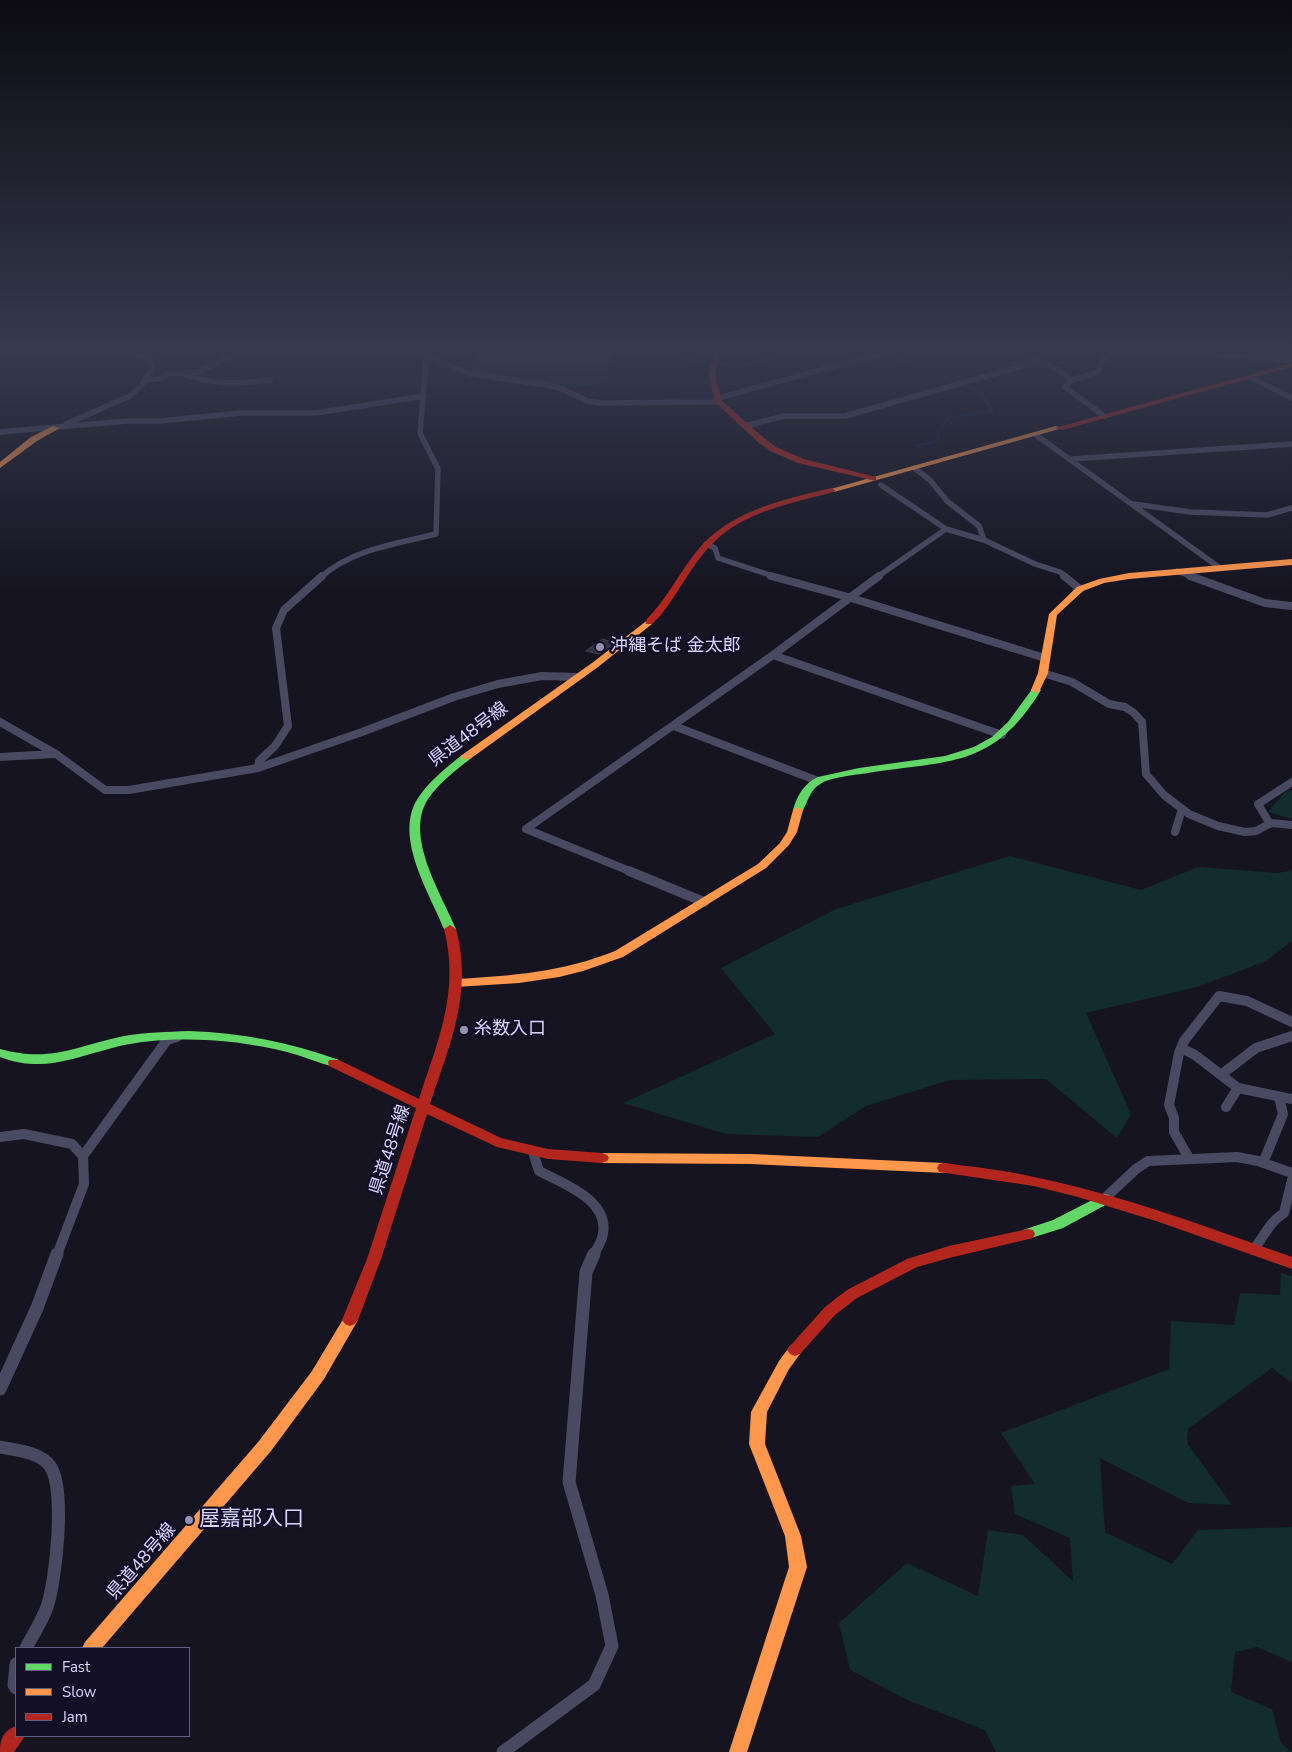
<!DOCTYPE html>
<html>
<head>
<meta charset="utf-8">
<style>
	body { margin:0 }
	#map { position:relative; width:1292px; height:1752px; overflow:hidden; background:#161421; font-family:"Nunito Sans",sans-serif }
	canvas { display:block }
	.legend { position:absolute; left:15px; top:1647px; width:175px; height:90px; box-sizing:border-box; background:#130f26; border:1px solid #625e7d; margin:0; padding:6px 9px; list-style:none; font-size:15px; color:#d9d4ff }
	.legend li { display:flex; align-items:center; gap:10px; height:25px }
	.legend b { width:25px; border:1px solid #625e7d }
</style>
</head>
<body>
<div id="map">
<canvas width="1292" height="1752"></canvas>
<ul class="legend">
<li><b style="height:6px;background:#63d668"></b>Fast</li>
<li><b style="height:6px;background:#ff974d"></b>Slow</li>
<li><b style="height:6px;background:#b3261e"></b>Jam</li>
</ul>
</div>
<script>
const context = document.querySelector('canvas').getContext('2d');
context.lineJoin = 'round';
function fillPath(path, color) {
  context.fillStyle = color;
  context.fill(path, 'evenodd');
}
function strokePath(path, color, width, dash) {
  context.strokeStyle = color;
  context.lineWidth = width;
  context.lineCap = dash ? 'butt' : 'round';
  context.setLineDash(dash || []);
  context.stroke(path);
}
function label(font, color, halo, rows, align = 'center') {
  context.font = font + ' "Nunito Sans","Noto Sans JP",sans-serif';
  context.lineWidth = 4.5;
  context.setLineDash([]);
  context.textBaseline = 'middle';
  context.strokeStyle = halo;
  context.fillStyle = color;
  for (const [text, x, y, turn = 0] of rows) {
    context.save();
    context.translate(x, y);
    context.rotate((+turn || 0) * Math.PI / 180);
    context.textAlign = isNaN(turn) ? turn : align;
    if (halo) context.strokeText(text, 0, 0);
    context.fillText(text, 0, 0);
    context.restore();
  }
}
fillPath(new Path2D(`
	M486,349H612L615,353L606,372L609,382L588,386L567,387L473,372L461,366L476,359Z
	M1292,790V819L1268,812L1285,792Z
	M1010,856L1141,890L1198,867L1278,873L1292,870V941L1266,961L1197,987L1086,1013L1131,1114L1117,1138L1046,1079L950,1080L866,1106L818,1137L726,1134L623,1103L775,1034L721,968L836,909Z
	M1281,1273L1292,1276V1383L1272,1368L1188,1429L1187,1443L1232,1505L1188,1503L1100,1458L1105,1532L1172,1564L1198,1530L1292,1527V1662L1257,1647L1235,1652L1231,1692L1272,1709L1281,1743L1291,1752H996L985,1730L910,1701L850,1670L839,1623L907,1563L978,1596L988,1530L1023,1535L1073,1581L1070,1538L1015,1514L1011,1486L1035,1484L1001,1433L1169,1369L1171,1321L1234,1325L1240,1293L1280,1295Z`), '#132c2d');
strokePath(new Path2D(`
	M664,349L691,360L740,366L803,349
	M878,349L980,392L993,412L949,417L939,431L937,441L917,446`), '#0d2144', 2.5);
fillPath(new Path2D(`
	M1190,349H1233L1292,354V362L1196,353Z`), '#0d2144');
const building = new Path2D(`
	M603,639L614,643L599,654L586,651Z`);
fillPath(building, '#343243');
strokePath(building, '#433f54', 1);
strokePath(new Path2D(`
	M123,349L149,358L177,349
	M410,349L470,374L547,385L563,389L587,401L602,403L719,402
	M1015,349L1060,371L1072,380
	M1167,349L1292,361
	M1239,349L1292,354
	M140,353L154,349
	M185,375C216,385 238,384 270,380
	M1249,377L1292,398
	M145,380L158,379L169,374L198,372L242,351
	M718,398L897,349
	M1104,416L1065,387L1072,380L1098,372L1103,360L1121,349
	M66,424L130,396L142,385L153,366L149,358
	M745,426L784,416H845L1040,361
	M0,432L127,421H159L241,413H316L424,396
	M1036,435L1220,568
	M1071,459L1292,444
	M914,468L930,480L947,501L979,526L984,540
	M881,485L946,529L984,540L1035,564L1060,572L1066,577
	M1134,504L1190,512L1267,515L1292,508
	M706,544L715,548L718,558L776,577
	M1177,571L1193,577
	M321,577C352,549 397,544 436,534L438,469L420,433L426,360L433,357
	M877,577L946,529`), '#4a4962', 5.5);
strokePath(new Path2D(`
	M771,576L848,597L1045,658
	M1064,576L1080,589
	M1190,576L1265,603L1292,606
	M773,655L1002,735
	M1043,673L1072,682L1109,704L1125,707L1134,713L1142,722L1146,774L1164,795L1189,814L1218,826L1245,832L1256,831L1271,823L1292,825
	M0,722L56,754L105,790H129L258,768L362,732L454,697L498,684L542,676L577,677
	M674,726L818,781
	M0,757L55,754
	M258,768L259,761L275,746L288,726L276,628L284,610L322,576
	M1270,824L1258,804L1292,782
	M1175,832L1182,809
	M632,872L526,829L773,655L879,576`), '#4a4962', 8);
strokePath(new Path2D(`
	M629,871L704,902
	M1181,1048L1195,1055L1238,1088L1292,1099
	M1222,1074L1256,1048L1292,1036
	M1226,1107L1238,1088
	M0,1137L24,1134L72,1144L83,1156
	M533,1152L539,1171C564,1184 613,1201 602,1238C600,1244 596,1250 594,1255
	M1189,1158L1174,1132V1118L1169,1105L1179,1053L1184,1041L1219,996L1247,1001L1292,1022
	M1263,1163L1283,1114L1279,1097
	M1104,1199L1136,1169L1148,1161L1237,1157L1258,1161L1292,1173
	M1253,1250C1265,1236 1268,1223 1284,1213L1292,1180
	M57,1255L84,1184L83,1156L167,1040L177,1037`), '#4a4962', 10);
strokePath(new Path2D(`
	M0,1389L37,1308L57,1254
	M0,1447C15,1450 40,1452 50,1466C66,1488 56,1581 47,1607C42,1621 33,1635 26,1648
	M16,1664L14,1685L16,1688
	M503,1752L594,1685L612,1646L602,1595L569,1482L586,1272L594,1254`), '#4a4962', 13);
fillPath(new Path2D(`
	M1036,687L1041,690C993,769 949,760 868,773C855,775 831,777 820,784C809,791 808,802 802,812L798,813L793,810C797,796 804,783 818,777L859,768L945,756L974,747L992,737L1008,722L1033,688Z
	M466,754L470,755L471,757L470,759C455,771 439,783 428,799C404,836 441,893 456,929L450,933L444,929C429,892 393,836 418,798C430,780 446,768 462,755Z
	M189,1031C241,1033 290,1042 339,1060L340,1063L339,1066L334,1067C318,1063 303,1056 287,1052C247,1042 206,1038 165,1040C145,1041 124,1044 105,1050C82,1056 58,1065 34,1064C22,1064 11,1061 0,1057V1049C52,1063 75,1046 124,1036C146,1032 167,1032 189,1031Z
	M1104,1194L1109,1195L1111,1199L1109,1203L1063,1228L1028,1239L1023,1238L1021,1234L1023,1230L1053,1220Z`), '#63d668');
fillPath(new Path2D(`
	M53,426L60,428L37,441L0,468V462L31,437Z
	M1056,426L1063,428L834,492L827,490Z
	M1292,559V565L1129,579L1104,583L1083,591L1057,615L1048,673L1039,692L1036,693L1031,690L1038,673L1049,614L1077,587L1099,579L1129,573Z
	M649,619L652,620V624L598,667L470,759H462L461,757L462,755L592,663Z
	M798,807L803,810L797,832L789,845L766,868L623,957L583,971L559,977L519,983L456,987L450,983L456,979C511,976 563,972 615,951L758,864L780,843L787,832L793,810Z
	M602,1153L751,1154L944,1163L949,1164L951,1168L949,1172L944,1173L751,1164L602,1163L597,1161L595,1158L597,1155Z
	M350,1314L355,1316L358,1320L324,1379L271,1451L102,1648H82L85,1642L259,1441L312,1371L345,1316Z
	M795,1344L800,1346L803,1350L789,1369L767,1412L765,1444L801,1536L807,1567L747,1752H729L789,1567L785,1536L749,1444L751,1412L779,1361L790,1346Z`), '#ff974d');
fillPath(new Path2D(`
	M711,349H717L719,356L715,375L722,401L764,438L776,447L804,459L876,477V481L798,463L770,451L758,442L715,402L709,375L713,356Z
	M1292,363V367L1062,430L1055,428Z
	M831,488L835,490L834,492C793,503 745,511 714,542C692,563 679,593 660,616L652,624H646V620C666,600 678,575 696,552C728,511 782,500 831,488Z
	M450,925L456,929C473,993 450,1044 430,1104L501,1138L548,1149L602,1153L607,1155L609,1158L607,1161L602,1163L548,1159L497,1147L427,1114L381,1259L358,1320L355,1324L350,1326L345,1324L342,1320L367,1259L416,1108L329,1066L328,1063L329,1060H339L419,1099C438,1040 460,992 444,929Z
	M944,1163C974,1167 1004,1170 1034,1177C1122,1195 1207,1227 1292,1257V1269L1159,1222L1078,1197L1034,1186L939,1172L937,1168L939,1164Z
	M1028,1229L1033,1230L1035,1234L1033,1238L949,1258L917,1267L857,1298L835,1315L800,1354L795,1356L790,1354L787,1350L790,1346L825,1307L847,1290L907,1259L949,1246Z
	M16,1726V1736H25L14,1752H0C0,1739 3,1731 16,1726Z`), '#b3261e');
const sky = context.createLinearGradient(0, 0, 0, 594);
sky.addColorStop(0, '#0c0b12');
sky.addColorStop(0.59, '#363a4e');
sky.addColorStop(1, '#363a4e00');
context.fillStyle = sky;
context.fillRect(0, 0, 1292, 594);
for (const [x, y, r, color] of [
	[600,647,5,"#9591b1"],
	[464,1030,5,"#9591b1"],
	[189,1520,5,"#9591b1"]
]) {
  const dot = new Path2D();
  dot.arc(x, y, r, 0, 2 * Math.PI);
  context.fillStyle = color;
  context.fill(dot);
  strokePath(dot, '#130f26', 2);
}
label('18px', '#d9d4ff', '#130f26', [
	["沖縄そば 金太郎",610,647],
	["糸数入口",474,1030]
], 'left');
label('18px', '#d9d4ff', '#130f26', [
	["県道48号線",469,735,-37],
	["県道48号線",391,1150,-72],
	["県道48号線",142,1562,-49]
]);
label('21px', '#d9d4ff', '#130f26', [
	["屋嘉部入口",199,1520]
], 'left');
</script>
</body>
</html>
